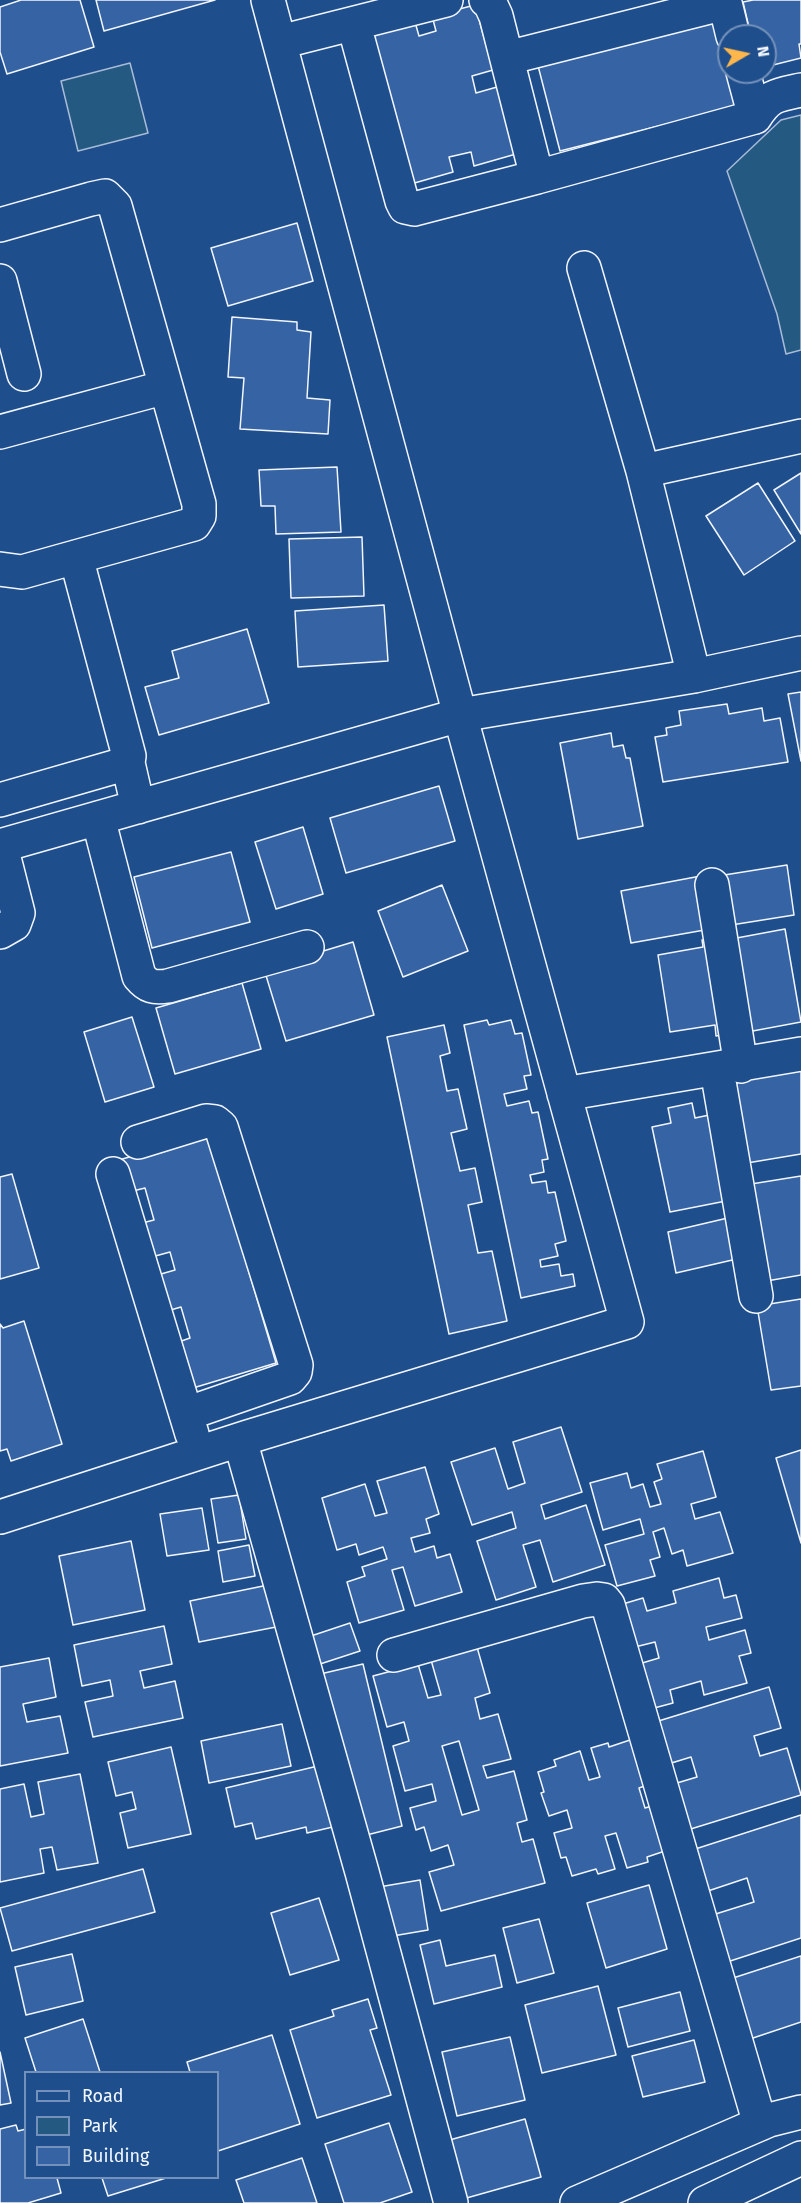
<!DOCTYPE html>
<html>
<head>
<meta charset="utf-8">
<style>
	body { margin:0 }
	#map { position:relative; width:801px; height:2203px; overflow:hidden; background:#1f4e8c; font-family:"Fira Sans",sans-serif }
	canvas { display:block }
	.legend { position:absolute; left:24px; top:2071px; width:195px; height:108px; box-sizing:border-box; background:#1f4e8c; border:2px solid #7391ba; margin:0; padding:8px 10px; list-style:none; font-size:18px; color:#f2f6ff }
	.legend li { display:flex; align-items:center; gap:12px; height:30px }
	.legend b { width:30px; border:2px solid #7391ba }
	.north { position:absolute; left:717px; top:24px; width:60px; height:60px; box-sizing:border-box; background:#1f4e8c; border:2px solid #7391ba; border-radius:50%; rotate:81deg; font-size:16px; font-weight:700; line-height:24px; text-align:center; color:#f2f6ff }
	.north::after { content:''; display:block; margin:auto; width:21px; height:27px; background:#ffb74d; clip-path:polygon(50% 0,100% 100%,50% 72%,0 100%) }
</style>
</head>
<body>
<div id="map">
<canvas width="801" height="2203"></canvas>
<ul class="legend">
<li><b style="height:8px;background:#1f4e8c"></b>Road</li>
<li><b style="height:16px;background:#245a82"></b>Park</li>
<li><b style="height:16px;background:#3563a3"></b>Building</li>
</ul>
<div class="north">N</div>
</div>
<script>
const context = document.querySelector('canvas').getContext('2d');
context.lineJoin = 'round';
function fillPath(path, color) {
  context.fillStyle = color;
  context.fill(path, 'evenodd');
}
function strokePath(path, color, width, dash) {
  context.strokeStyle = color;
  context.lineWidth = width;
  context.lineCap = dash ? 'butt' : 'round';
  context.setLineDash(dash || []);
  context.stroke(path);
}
const green = new Path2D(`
	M130,63L148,133L78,151L61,81Z
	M801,115V350L786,354L777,314L727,171L781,120Z`);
fillPath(green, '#245a82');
strokePath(green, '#a8bbd7', 1.5);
const building = new Path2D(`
	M21,0H80L94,47L7,74L0,52V7Z
	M96,0H215L104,31Z
	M753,0H801V44H799L801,58L765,67V36H751L743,2Z
	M475,5L493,70L472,76L476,93L497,87L516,154L474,166L471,152L449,157L453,172L411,184L369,34L415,22L419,36L436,31L432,16Z
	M723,12L729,36V72L746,104L560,151L536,58Z
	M297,223L313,281L228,306L211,248Z
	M232,317L297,322V330L311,332L307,398L330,400L328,434L240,429L244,378L228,377Z
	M337,467L341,532L276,534L275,506H261L259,470Z
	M801,473V534L774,490Z
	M758,483L795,541L744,575L706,516Z
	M362,537L364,596L291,598L289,539Z
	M384,605L388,661L298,667L295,611Z
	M247,629L269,703L159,735L145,687L179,678L172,651Z
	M801,692V761L788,694Z
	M727,704L729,714L762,708L764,721L780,718L788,762L663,782L655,737L667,735L666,728L681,725L679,711Z
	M611,733L613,747L623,745L626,758H630L643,826L578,839L560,743Z
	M439,786L455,841L346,873L330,818Z
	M303,827L323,894L276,909L255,842Z
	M231,852L250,922L152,948L134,877Z
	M787,865L794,915L725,926L718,876Z
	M706,875L716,928L631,943L621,891Z
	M442,885L468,951L403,977L378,911Z
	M785,929L801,1022L742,1033L726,940Z
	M719,938L734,1033L716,1036L715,1025L670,1032L658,955L703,947L702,940Z
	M353,942L374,1015L286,1041L264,969Z
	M242,983L261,1049L175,1074L156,1008Z
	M132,1017L154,1087L105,1102L84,1032Z
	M487,1020L489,1025L511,1020L515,1034L522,1033L531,1075L524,1076L527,1089L504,1094L507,1106L529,1101L532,1113L538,1112L548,1159L542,1160L544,1172L530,1175L532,1183L546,1181L548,1193L555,1192L566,1241L555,1244L558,1256L540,1260L541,1267L559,1264L561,1276L573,1274L575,1286L521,1298L464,1025Z
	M444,1025L450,1053L440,1056L447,1091L458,1089L467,1129L451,1133L460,1171L475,1168L482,1202L468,1205L478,1253L492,1251L507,1321L449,1334L387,1037Z
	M801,1068V1154L741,1164L728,1079Z
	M692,1103L695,1118L714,1114L731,1200L670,1212L652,1127L671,1123L668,1108Z
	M208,1134L276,1363L183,1391L170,1345L190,1338L181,1307L164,1312L154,1276L175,1270L170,1252L148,1258L138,1224L154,1220L145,1188L129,1192L119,1160Z
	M12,1174L39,1268L0,1279V1177Z
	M801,1176V1275L761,1282L745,1185Z
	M732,1217L741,1258L676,1273L668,1232Z
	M801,1299V1386L771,1390L757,1306Z
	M24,1321L62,1444L11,1461L7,1449L0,1451V1324L3,1328Z
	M561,1427L582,1492L541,1505L545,1519L586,1505L605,1565L553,1582L540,1540L523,1545L536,1587L496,1600L477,1541L516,1528L512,1512L472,1525L451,1462L495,1448L508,1489L525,1483L513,1442Z
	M801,1450V1543L776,1458Z
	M703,1451L716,1497L691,1504L695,1519L720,1512L733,1553L687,1566L683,1550L672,1554L664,1528L653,1532L660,1557L650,1560L655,1576L617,1586L605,1545L644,1534L640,1519L603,1530L590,1483L627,1473L631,1488L643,1484L650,1507L661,1504L654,1482L662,1479L657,1464Z
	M425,1467L439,1514L426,1519L430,1533L411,1538L415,1552L434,1546L437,1558L450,1554L462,1592L415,1606L403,1567L392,1570L404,1610L359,1623L347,1582L365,1576L362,1567L387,1559L383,1547L359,1555L356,1544L337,1550L322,1498L365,1484L375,1516L387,1513L377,1481Z
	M239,1495L246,1539L218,1543L211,1499Z
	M202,1508L209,1550L167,1556L160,1514Z
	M131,1541L145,1610L73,1625L59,1556Z
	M249,1545L255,1576L223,1582L218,1551Z
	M719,1578L724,1598L736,1595L742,1618L706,1627L709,1640L745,1630L751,1653L739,1656L747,1683L704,1695L701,1681L670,1690L673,1703L643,1711L632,1666L659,1658L655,1642L627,1649L616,1606L643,1598L647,1611L676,1603L673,1591Z
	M268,1585L276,1627L199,1642L190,1601Z
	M350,1623L360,1651L314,1666L305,1638Z
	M164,1626L172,1664L140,1671L144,1688L175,1681L183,1718L93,1737L85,1702L113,1696L110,1680L82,1686L74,1645Z
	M477,1647L490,1693L475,1698L480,1719L498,1714L511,1759L483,1766L487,1778L514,1771L527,1820L517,1823L522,1842L533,1839L545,1883L441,1911L429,1872L454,1865L448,1845L431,1851L424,1827L416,1830L410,1808L436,1801L432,1784L405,1791L393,1746L409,1741L404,1722L387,1727L373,1676L418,1664L428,1698L441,1695L431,1660ZM459,1741L479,1810L462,1815L442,1746Z
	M49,1658L56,1697L23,1704L27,1722L60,1716L68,1753L0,1766V1667Z
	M363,1664L402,1826L355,1838L316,1675Z
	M769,1687L781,1728L754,1736L760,1756L787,1748L801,1795L681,1832L667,1786L697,1777L691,1757L665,1765L652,1723Z
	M282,1724L291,1766L209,1783L201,1741Z
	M633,1739L653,1783L639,1788L645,1808L662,1803L671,1849L647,1857L648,1862L627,1868L616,1833L605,1836L615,1869L598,1874L596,1869L572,1876L566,1857L561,1858L554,1833L572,1828L567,1810L549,1816L541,1793L544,1792L538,1772L556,1766L554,1760L580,1751L589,1780L600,1777L591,1748L608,1743L609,1747Z
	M171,1747L191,1834L128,1848L120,1813L136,1809L132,1792L116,1796L108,1762Z
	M322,1765L337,1826L307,1833L306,1827L256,1839L252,1823L235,1827L226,1788Z
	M80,1774L98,1863L57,1870L52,1847L40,1849L44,1873L0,1882V1789L24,1784L31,1817L44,1814L38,1782Z
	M801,1815V1938L721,1964L706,1917L754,1902L747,1878L699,1894L686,1852Z
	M143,1869L155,1912L12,1951L0,1908Z
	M420,1880L428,1930L381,1938L373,1888Z
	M649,1885L667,1949L606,1968L587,1903Z
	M319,1898L339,1960L290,1975L271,1913Z
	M539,1919L554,1973L517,1983L503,1928Z
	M440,1940L446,1966L495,1955L502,1987L434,2004L420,1945Z
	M72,1954L83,2001L26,2015L15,1967Z
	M801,1956V2022L747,2040L727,1980Z
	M598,1986L616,2055L542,2073L525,2005Z
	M680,1992L690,2031L628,2047L618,2008Z
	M368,1999L377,2028L370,2030L391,2095L317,2118L290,2030L334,2016L332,2010Z
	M83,2019L100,2072H36L25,2038Z
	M272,2035L300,2124L218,2151V2072H190L187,2062Z
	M510,2037L525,2100L457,2116L442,2052Z
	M694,2040L705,2082L643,2097L632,2056Z
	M0,2052L11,2103L0,2105Z
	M525,2119L541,2177L463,2199L446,2141Z
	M389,2123L412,2192L380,2203H344L325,2144Z
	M16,2125L18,2131L26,2129V2178H57L61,2193L28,2203H0V2129Z
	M302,2158L317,2203H244L236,2180Z
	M102,2178H166L108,2196Z`);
fillPath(building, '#3563a3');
strokePath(building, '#f2f6ff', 1.5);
const minor = new Path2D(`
	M725,3L733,36
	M354,25L402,201L405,207L414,209L537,177L496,16L490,3L486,0
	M280,42L446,0
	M507,58L725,3L724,0
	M743,72L755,117
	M537,177L755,117C769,95 777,95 801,90
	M0,225L91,199L105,196L115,206L199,504V516L194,524L22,572L0,569
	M584,268L643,471L694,676
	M0,281L24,374
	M0,432L166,387
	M643,471L801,436
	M76,557L129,756L128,763L138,807
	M0,800L128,763
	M98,818L139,976C148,987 154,988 168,986L307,947
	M0,846L460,715L694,676L801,653
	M712,885L741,1066
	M0,932L14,924L18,913L1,846
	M717,1070L756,1296
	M564,1094L801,1054
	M138,1142L206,1121L215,1122L221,1127L296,1365L295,1372L290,1378L186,1414
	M113,1174L192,1434
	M240,1440L362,1872L451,2203
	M0,1517L248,1437L627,1322L460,715L268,0
	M394,1655L583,1601L597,1599L604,1600L608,1605L760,2124
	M577,2203L769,2120L801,2112`);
const major = new Path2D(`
	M705,2203L801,2158`);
strokePath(minor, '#f2f6ff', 36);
strokePath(major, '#f2f6ff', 36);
strokePath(minor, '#1f4e8c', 33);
strokePath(major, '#1f4e8c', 33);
</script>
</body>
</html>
